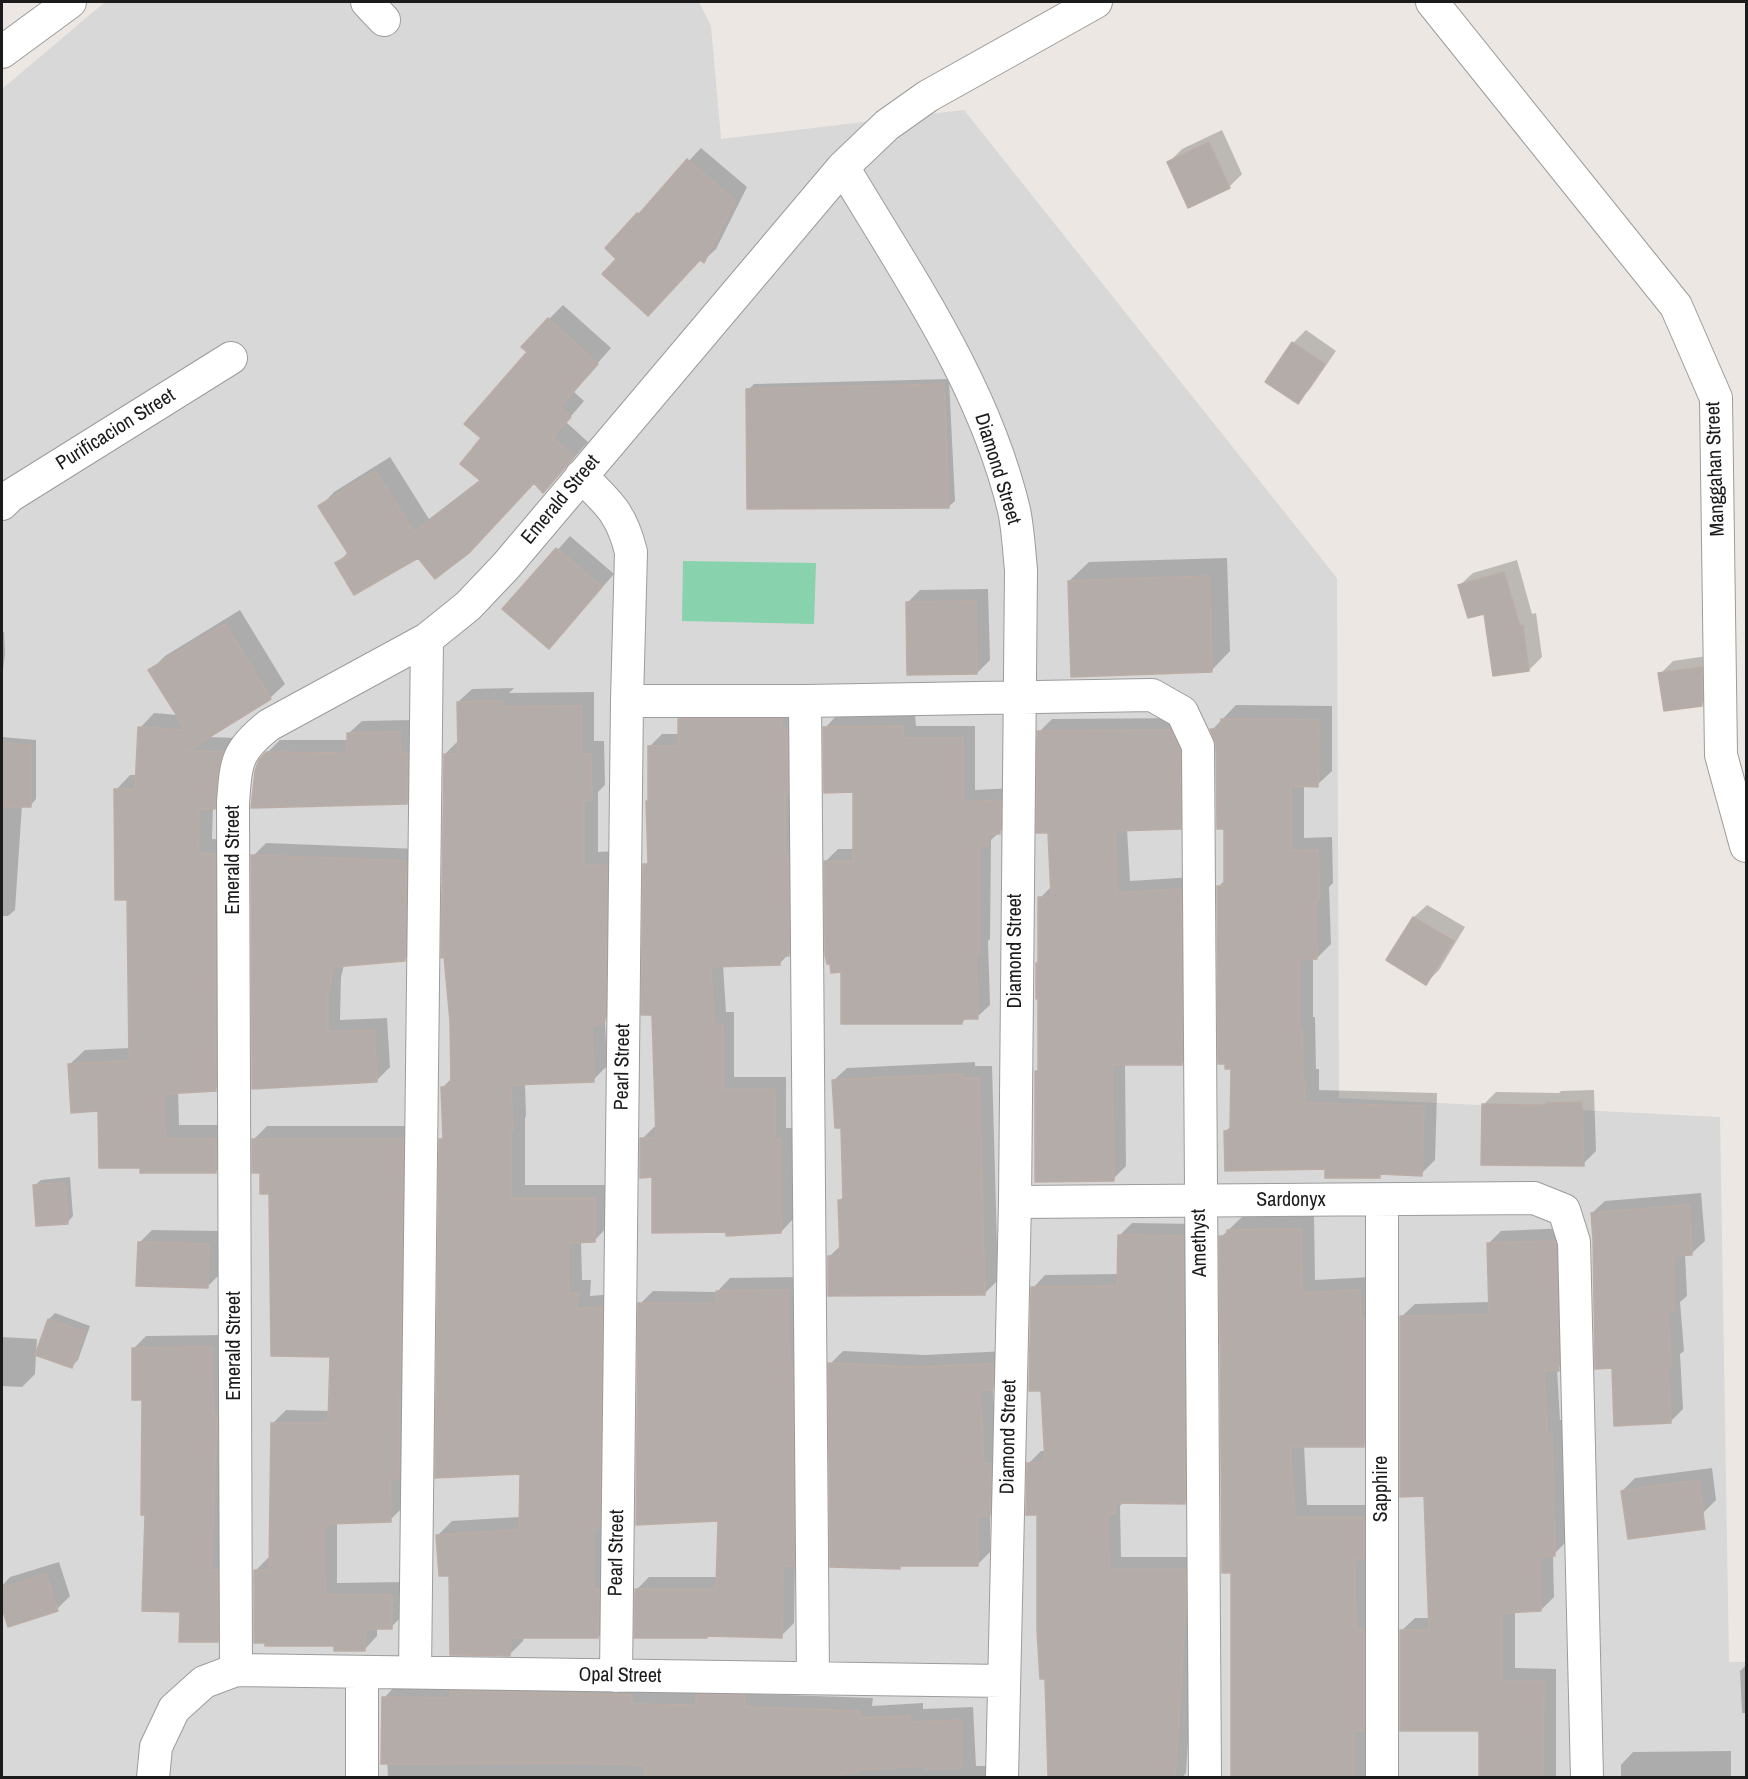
<!DOCTYPE html>
<html>
<head>
<meta charset="utf-8">
<style>
	body { margin:0 }
	#map { position:relative; width:1748px; height:1779px; overflow:hidden; background:#ece7e2; font-family:"Archivo Narrow",sans-serif }
	canvas { display:block }
	.frame { position:absolute; inset:0; border:3px solid #1b1b1b; pointer-events:none }
</style>
</head>
<body>
<div id="map">
<canvas width="1748" height="1779"></canvas>
<div class="frame"></div>
</div>
<script>
const context = document.querySelector('canvas').getContext('2d');
context.lineJoin = 'round';
function fillPath(path, color) {
  context.fillStyle = color;
  context.fill(path, 'evenodd');
}
function strokePath(path, color, width, dash) {
  context.strokeStyle = color;
  context.lineWidth = width;
  context.lineCap = dash ? 'butt' : 'round';
  context.setLineDash(dash || []);
  context.stroke(path);
}
function label(font, color, halo, rows, align = 'center') {
  context.font = font + ' "Archivo Narrow",sans-serif';
  context.lineWidth = 4.5;
  context.setLineDash([]);
  context.textBaseline = 'middle';
  context.strokeStyle = halo;
  context.fillStyle = color;
  for (const [text, x, y, turn = 0] of rows) {
    context.save();
    context.translate(x, y);
    context.rotate((+turn || 0) * Math.PI / 180);
    context.textAlign = isNaN(turn) ? turn : align;
    if (halo) context.strokeText(text, 0, 0);
    context.fillText(text, 0, 0);
    context.restore();
  }
}
fillPath(new Path2D(`
	M105,2H699L711,26L721,139L964,110L1337,578L1339,1098L1720,1117L1729,1662H1746V1777H2V89Z`), '#d9d8d8');
fillPath(new Path2D(`
	M683,561L816,563L814,624L682,621Z`), '#88d2ae');
fillPath(new Path2D(`
	M1222,130L1242,174L1229,187L1169,162L1182,149Z
	M701,148L747,187L716,249L703,261L700,259H618L607,248Z
	M563,305L611,348L573,391L584,401L566,422L588,442L558,476L543,491L535,481L418,556L337,564L348,552L320,507L334,492L390,457L429,519L481,479L483,438L549,319Z
	M1306,330L1336,351L1310,389L1297,402L1293,343Z
	M949,379L955,501L948,507L748,390L754,384Z
	M570,536L614,574L561,634L505,609Z
	M1227,558L1230,651L1211,671L1069,581L1089,562Z
	M1517,560L1532,614L1536,613L1542,657L1529,670L1486,612L1460,585L1473,573Z
	M988,589L990,660L977,673L907,603L920,590Z
	M240,610L285,684L270,698L207,737L237,738L229,793L213,807L212,839L229,840L230,1075L215,1089L178,1091L179,1125H230V1156L216,1171L142,1167L100,1110L70,1064L85,1050L130,1048L128,899L116,790L130,775H137L140,728L154,713L178,715L150,671L165,656Z
	M2,632H4L5,654L2,679Z
	M1714,655L1715,691L1702,704L1660,674L1673,661Z
	M514,688L509,693L594,692V741H604L605,785L598,792V852L620,851L619,1005L605,1019L607,1066L593,1080L525,1083L526,1116L525,1118V1185H608V1226L595,1240L581,1241L582,1280H591L590,1296L615,1294L612,1623L598,1637H524L523,1641L510,1654L450,1574L438,1535L452,1521L520,1517L521,1472L441,1139L444,1136L443,1087L452,1078L445,754L459,740L458,702L472,689Z
	M1236,705L1332,706V771L1317,785H1304V838L1332,837L1333,883L1329,887L1331,944L1317,958H1313V1017H1315L1316,1069H1319V1090L1437,1093L1435,1160L1421,1174L1383,1173L1379,1177L1327,1168L1226,1131L1232,1125L1233,1068L1218,887L1225,880V827L1218,746L1212,730Z
	M691,707H794L801,942L779,964L723,965L726,1012H734V1077H786V1128H792L793,1219L781,1232L727,1230L653,1176L642,1139L654,1127H657L654,1013L645,865L649,861L650,746L662,734H679V720Z
	M915,714L916,726H975V790L1013,788L1012,820L991,840L990,939L988,941L990,1005L977,1017H967L962,1023L842,971L826,861L838,849H855V791L825,728L837,715Z
	M1183,718L1193,815L1180,828L1127,829L1130,881L1193,877L1194,1050L1182,1063L1125,1064L1126,1166L1113,1179L1037,1072L1040,1069L1037,964L1040,961V898L1052,886L1049,831L1039,732L1052,719Z
	M412,720L419,790L406,803L267,753L280,740H349V733L362,721Z
	M2,737L36,740V799L30,806L22,805L15,910L8,916H2Z
	M266,843L419,849L418,946L405,959L344,965L341,977L340,1020L387,1018L390,1067L377,1080L253,1087V856Z
	M1427,905L1465,927L1439,970L1426,983L1414,917Z
	M975,1062V1066H992L998,1280L985,1293L830,1256L841,1245L839,1201L844,1196L843,1126L834,1080L847,1068Z
	M1594,1090L1596,1151L1583,1164L1483,1105L1496,1092L1559,1093L1561,1091Z
	M267,1126H415L403,1507L390,1520L337,1522V1583L404,1582V1614L391,1627H377V1636L365,1649L335,1645L255,1571L268,1558H271L273,1423L286,1410L330,1411L332,1356L262,1171L254,1139Z
	M70,1177L73,1216L67,1223L34,1186L41,1180Z
	M1701,1193L1705,1241L1692,1253L1685,1254L1687,1296L1680,1302L1684,1351L1680,1354L1683,1409L1670,1422L1613,1366L1592,1213L1605,1201Z
	M1314,1216L1315,1280L1372,1277L1377,1432L1363,1445H1304L1307,1505H1377L1367,1778H1241L1221,1237L1242,1217Z
	M1132,1223L1195,1224L1197,1489L1185,1502H1124L1120,1506L1121,1557H1198V1587L1186,1773L1182,1778H1053L1038,1513L1029,1463L1041,1451H1046L1033,1288L1045,1275L1119,1274V1236Z
	M1567,1228L1572,1356L1557,1369L1560,1420H1564L1567,1541L1553,1555L1554,1597L1541,1610L1515,1611V1668L1556,1669V1778H1480V1729L1401,1631L1415,1618H1430L1426,1495L1401,1317L1415,1304L1490,1302L1488,1244L1501,1231Z
	M152,1230L221,1231L220,1274L207,1287L139,1243Z
	M801,1277L806,1551L795,1562L794,1623L781,1636L636,1590L649,1577H718L719,1519L640,1304L653,1291L717,1292L730,1278Z
	M55,1313L90,1326L78,1360L72,1366L36,1353L35,1374L22,1387L2,1386V1337L37,1339L36,1353L49,1319Z
	M225,1335L230,1628L217,1641L181,1611L146,1514L143,1399L133,1349L146,1336Z
	M843,1351L925,1355L1006,1351L1005,1376L993,1387L996,1451L1002,1501L990,1513V1552L977,1565H902L899,1567L830,1364Z
	M1712,1468L1716,1500L1703,1513L1622,1491L1635,1478Z
	M59,1562L70,1596L57,1609L9,1625L2,1603V1586L10,1577Z
	M1746,1665V1713H1742L1740,1671Z
	M758,1683V1694L873,1698L872,1706L923,1703V1709L973,1707L976,1766H990L991,1778H388L384,1698L397,1684Z
	M1731,1751V1778H1621V1765L1633,1752Z`), '#0003');
const building = new Path2D(`
	M1209,142L1230,188L1188,208L1167,162Z
	M687,159L735,201L704,263L700,260L648,316L602,274L616,259L605,248L637,213L639,214Z
	M548,318L598,364L560,407L571,417L552,438L574,457L543,493L534,483L469,553L435,579L418,558L354,595L335,563L349,555L318,506L375,471L414,532L481,481L460,464L481,438L464,424L527,352L521,347Z
	M1292,342L1325,364L1298,404L1265,382Z
	M944,384L949,508L747,509L746,389Z
	M556,548L602,587L549,649L502,609Z
	M1504,572L1520,626L1523,625L1529,671L1493,676L1484,614L1468,618L1458,585Z
	M1209,576L1212,672L1071,677L1068,581Z
	M976,601L977,674L907,675L906,602Z
	M225,624L271,699L187,751L223,752L218,774L215,809H199L198,853L215,854L216,1091L164,1094L165,1139H216V1173H140V1168H99L98,1111L71,1113L68,1064L129,1061L127,900H115L114,789H135L138,727L186,730L148,670Z
	M1702,667V706L1664,711L1658,673Z
	M503,701L498,707L581,706V754H591L592,800H584V865H607L605,1021L592,1026L594,1082L511,1085L513,1131H511V1198H595V1242L568,1243L569,1293H578L577,1309L602,1307L600,1526L599,1528H594L593,1589H599L598,1638H511L510,1656L450,1655L449,1576H439L436,1535L519,1530L520,1474L435,1478L439,1139H443L441,1087L451,1086L450,1021L444,957L441,958L444,754H458L457,702Z
	M678,719H782V728H787L788,794H785V854H788L789,956H780V965L711,967L714,1024H723V1089H775V1139H780L781,1233L726,1236V1232L652,1233V1177L640,1178V1138H656L652,1015H641L643,864H648L646,801H648V746H678Z
	M1221,719L1319,720L1318,787L1291,786V851L1318,850L1320,899H1316L1317,959L1299,960V1030H1302L1303,1082H1305V1103L1424,1106L1422,1176L1380,1174V1178H1325V1169L1225,1171L1224,1131L1230,1130L1231,1069H1225V1064H1218L1217,886H1224V829H1217L1216,746L1210,729H1220Z
	M903,726L904,738H963V802L1001,800L1000,834H987L988,845L979,846V953H976L978,1019H962V1024H841V972L831,973L830,964H827L825,955L824,861H853V792L824,793L823,727Z
	M1171,730L1180,750L1181,829L1115,831L1117,893L1181,889L1182,1065H1112L1114,1181L1035,1182V1071H1038V999H1036V963H1038V897H1051L1048,833H1036L1037,731Z
	M400,732L401,753H408L407,804L251,808L255,771L259,760L266,752L347,753V733Z
	M2,743L31,745V807H2Z
	M251,855L406,861L405,961L334,967L328,991V1032L374,1030L377,1082L252,1089Z
	M1413,917L1454,941L1426,985L1386,960Z
	M963,1074V1078H979L985,1295L828,1296V1256H840L838,1200H843L841,1128H835L832,1080Z
	M1582,1102L1584,1166L1481,1165L1482,1104L1546,1105V1103Z
	M252,1139H403L399,1479L390,1480L391,1522L328,1524V1527H324L325,1595H392V1629H365V1651H334V1646H265V1643H254V1570L269,1571L271,1423H328L330,1357L271,1356L269,1194H260V1173H252Z
	M65,1183L68,1224L36,1226L33,1185Z
	M1689,1205L1692,1255L1673,1256L1674,1311H1668L1671,1365H1668L1671,1423L1614,1426L1612,1368L1595,1369L1593,1239L1591,1213Z
	M1301,1229L1302,1293L1360,1290L1361,1317H1364V1447H1290L1295,1517H1364V1559H1354L1356,1629L1364,1630V1731H1354V1778H1231V1573H1222L1219,1236H1227V1230Z
	M1118,1235L1183,1236L1185,1504L1115,1503V1513H1108L1109,1569H1186V1600L1175,1778L1048,1776L1045,1679H1040L1037,1630V1515H1026L1027,1463L1045,1462L1041,1391H1029L1031,1287L1117,1286Z
	M1555,1241L1559,1371H1544L1547,1433H1552L1555,1556L1540,1557L1541,1611L1502,1613V1681H1544L1543,1778H1479V1731H1400V1630H1429L1424,1496L1400,1497V1316L1489,1315L1487,1243Z
	M138,1242L209,1244L208,1288L136,1286Z
	M788,1290L789,1362H792L794,1566H785L783,1570L782,1638L707,1636V1638H634L635,1589H716L718,1521L636,1525L638,1303L716,1304V1291Z
	M48,1319L85,1332L72,1368L35,1355Z
	M212,1347L213,1415H217L211,1570H218V1642H179L180,1612L142,1611L145,1515H141L142,1400H132V1348Z
	M828,1363L911,1367L993,1364V1390H980L984,1464H991L990,1516H978V1566H900V1569L830,1567Z
	M1699,1480L1705,1529L1628,1539L1621,1491Z
	M46,1574L58,1611L8,1627L2,1608V1588Z
	M450,1691L632,1695V1704L696,1705V1695H745V1707L860,1711V1718L910,1716V1722L961,1720L962,1768L926,1769L925,1766L857,1770V1773H841V1778H645V1765L573,1763L381,1764L382,1697L450,1698Z`);
fillPath(building, '#b4aca8');
strokePath(building, '#bbada6', 1.5);
const street = new Path2D(`
	M367,2L384,20
	M1432,2L1676,306L1716,398L1721,755L1746,846
	M2,52L70,2
	M843,167C908,276 984,384 1014,510C1018,529 1019,550 1021,570L1015,1202L1002,1778
	M581,476C609,504 621,512 631,552L627,701L616,1676
	M2,504L10,496L231,358
	M627,701H805L1152,695L1182,712L1198,746L1205,1778
	M805,701L813,1678
	M1382,1200V1778
	M1015,1202L1534,1198L1564,1210L1574,1242L1587,1778
	M236,1670L233,803C236,762 236,751 269,725L427,639L468,606L506,566L843,167L887,125L928,96L1096,2
	M362,1672V1778
	M415,1672L427,639
	M153,1778L156,1747L174,1709L204,1682L236,1670L1004,1681`);
strokePath(street, '#9c9c9c', 34);
strokePath(street, '#fff', 32);
label('20px', '#1b1b1b', '#fff', [
	["Purificacion Street",116,430,-32],
	["Diamond Street",997,469,73],
	["Manggahan Street",1716,469,-92],
	["Emerald Street",561,500,-50],
	["Emerald Street",234,860,-90],
	["Diamond Street",1016,951,-90],
	["Pearl Street",623,1067,-89],
	["Sardonyx",1291,1201],
	["Amethyst",1200,1243,-91],
	["Emerald Street",235,1346,-90],
	["Diamond Street",1009,1437,-89],
	["Sapphire",1382,1489,-90],
	["Pearl Street",617,1553,-89],
	["Opal Street",620,1676,1]
]);
</script>
</body>
</html>
